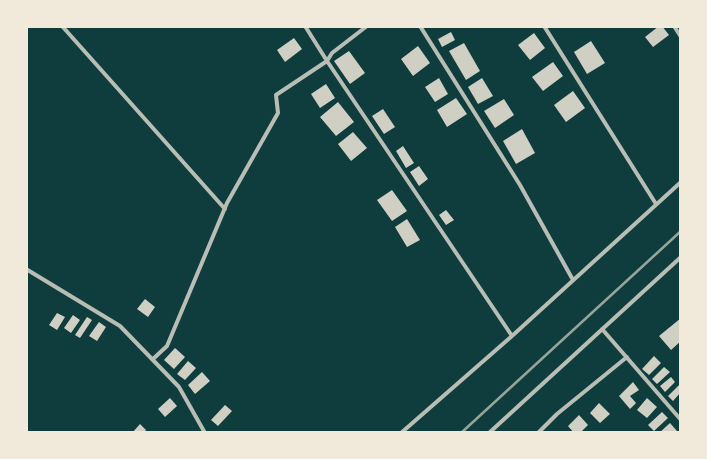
<!DOCTYPE html>
<html>
<head>
<meta charset="utf-8">
<style>
	body { margin:0 }
	#map { position:relative; width:707px; height:459px; overflow:hidden; background:#0f3d3e; font-family:"Exo 2",sans-serif }
	canvas { display:block }
	.frame { position:absolute; inset:0; border:28px solid #f1e9da; pointer-events:none }
</style>
</head>
<body>
<div id="map">
<canvas width="707" height="459"></canvas>
<div class="frame"></div>
</div>
<script>
const context = document.querySelector('canvas').getContext('2d');
context.lineJoin = 'round';
function fillPath(path, color) {
  context.fillStyle = color;
  context.fill(path, 'evenodd');
}
function strokePath(path, color, width, dash) {
  context.strokeStyle = color;
  context.lineWidth = width;
  context.lineCap = dash ? 'butt' : 'round';
  context.setLineDash(dash || []);
  context.stroke(path);
}
fillPath(new Path2D(`
	M659,26H662L669,35L653,47L645,37Z
	M451,32L455,40L442,47L438,39Z
	M534,33L545,48L530,60L518,45Z
	M294,38L302,49L285,62L277,50Z
	M591,41L605,63L587,74L574,52Z
	M464,43L480,71L466,80L449,51Z
	M418,46L430,63L413,76L401,59Z
	M349,51L365,73L350,84L334,61Z
	M553,62L563,76L543,91L532,77Z
	M439,78L448,94L435,102L425,87Z
	M482,78L493,96L478,104L468,87Z
	M326,84L335,98L320,108L311,94Z
	M573,91L585,108L566,122L554,105Z
	M456,98L467,114L447,127L437,110Z
	M504,99L514,115L495,128L484,111Z
	M338,102L354,122L336,136L320,117Z
	M383,109L395,127L384,134L372,116Z
	M522,129L535,153L516,164L503,141Z
	M353,132L367,148L351,161L338,144Z
	M403,146L414,163L406,168L396,151Z
	M419,166L428,179L419,186L410,172Z
	M392,190L407,211L392,221L377,200Z
	M446,210L454,220L446,225L439,215Z
	M407,219L420,240L407,247L395,227Z
	M145,299L155,307L148,317L137,309Z
	M57,313L65,317L57,330L49,325Z
	M73,315L80,320L71,333L64,328Z
	M87,317L92,320L80,338L75,335Z
	M681,318V341L671,350L659,336Z
	M99,322L106,327L97,341L89,336Z
	M175,348L185,357L174,369L164,360Z
	M654,356L661,363L649,375L642,369Z
	M188,361L196,368L185,380L177,374Z
	M664,367L670,372L657,384L652,379Z
	M202,372L210,381L195,394L188,385Z
	M671,377L675,382L665,392L660,386Z
	M633,382L639,390L630,396L636,403L630,409L619,396Z
	M681,383V392L673,401L668,396Z
	M170,398L177,406L165,417L158,409Z
	M647,398L657,407L647,418L637,410Z
	M599,403L610,414L600,423L590,413Z
	M225,405L232,411L218,426L211,420Z
	M662,412L668,418L654,431L648,425Z
	M579,415L588,425L580,433H574L568,426Z
	M670,423L677,431L675,433H659Z
	M140,424L146,430L144,433H132Z`), '#cfcfc3');
strokePath(new Path2D(`
	M62,26L225,209
	M305,26L327,61L512,336
	M420,26L520,185L573,280
	M544,26L656,204
	M674,26L681,37
	M26,269L120,326L179,387L205,433
	M602,329L681,420
	M153,359L167,346L227,203L278,113L276,95L327,61L332,53L367,26
	M401,433L512,336L681,182
	M489,433L681,257
	M538,433L557,414L627,357`), '#b8beb3', 4);
strokePath(new Path2D(`
	M461,433L681,231`), '#97a49c', 2.5);
</script>
</body>
</html>
